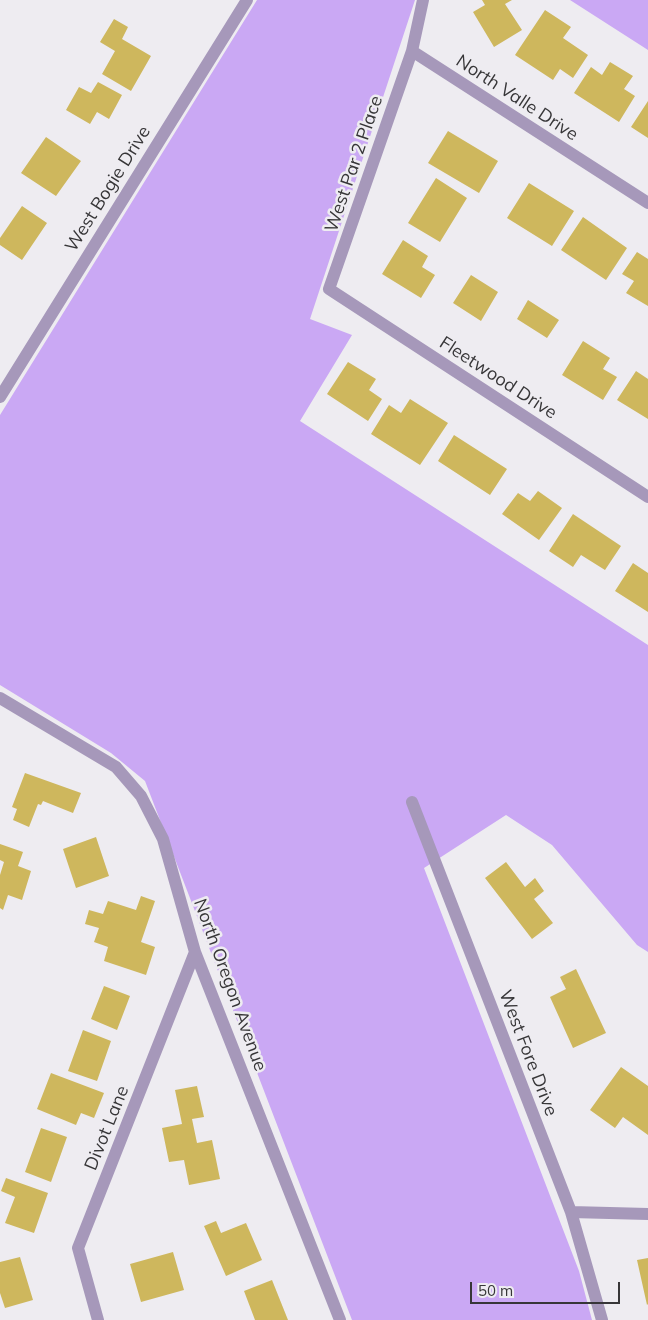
<!DOCTYPE html>
<html>
<head>
<meta charset="utf-8">
<style>
	body { margin:0 }
	#map { position:relative; width:648px; height:1320px; overflow:hidden; background:#eeecf1; font-family:Mulish,sans-serif }
	canvas { display:block }
	.scale { position:absolute; left:470px; top:1282px; width:150px; height:22px; box-sizing:border-box; border:2px solid #373638; border-top:0; padding-left:6px; font-size:15px; line-height:18px; white-space:nowrap; color:#373638; -webkit-text-stroke:4px #eeecf1; paint-order:stroke }
</style>
</head>
<body>
<div id="map">
<canvas width="648" height="1320"></canvas>
<div class="scale">50 m</div>
</div>
<script>
const context = document.querySelector('canvas').getContext('2d');
context.lineJoin = 'round';
function fillPath(path, color) {
  context.fillStyle = color;
  context.fill(path, 'evenodd');
}
function strokePath(path, color, width, dash) {
  context.strokeStyle = color;
  context.lineWidth = width;
  context.lineCap = dash ? 'butt' : 'round';
  context.setLineDash(dash || []);
  context.stroke(path);
}
function label(font, color, halo, rows, align = 'center') {
  context.font = font + ' Mulish,sans-serif';
  context.lineWidth = 5;
  context.setLineDash([]);
  context.textBaseline = 'middle';
  context.strokeStyle = halo;
  context.fillStyle = color;
  for (const [text, x, y, turn = 0] of rows) {
    context.save();
    context.translate(x, y);
    context.rotate((+turn || 0) * Math.PI / 180);
    context.textAlign = isNaN(turn) ? turn : align;
    if (halo) context.strokeText(text, 0, 0);
    context.fillText(text, 0, 0);
    context.restore();
  }
}
fillPath(new Path2D(`
	M257,0H415L310,319L352,335L300,421L648,645V952L637,945L552,845L506,815L424,868L579,1271L592,1320H352L145,781L111,753L0,685V415Z
	M570,0H648V50Z`), '#caa8f4');
fillPath(new Path2D(`
	M482,0H512L505,4L522,30L494,47L473,12L485,5Z
	M545,10L571,27L563,38L588,55L573,78L560,69L553,80L515,55Z
	M114,19L128,27L122,39L151,56L131,91L102,74L115,51L100,42Z
	M610,62L633,76L624,89L635,96L619,122L574,93L591,67L602,75Z
	M98,82L122,95L109,119L97,112L90,124L66,110L79,87L91,93Z
	M648,101V138L631,127Z
	M448,131L498,161L479,193L428,163Z
	M46,137L81,161L56,196L21,173Z
	M436,178L467,198L440,242L408,223Z
	M529,183L574,211L552,246L507,218Z
	M22,206L47,223L22,260L0,245V238Z
	M583,217L627,248L606,280L561,250Z
	M403,240L428,256L422,267L435,275L421,298L382,274Z
	M637,252L648,259V306L626,293L634,281L622,274Z
	M471,275L498,292L481,321L453,303Z
	M528,300L559,320L547,338L517,319Z
	M583,341L610,358L603,369L617,377L603,400L562,375Z
	M348,362L376,379L369,390L382,399L368,421L327,394Z
	M636,371L648,379V419L617,400Z
	M410,399L448,423L420,465L371,434L389,405L401,413Z
	M454,435L507,469L490,495L438,461Z
	M538,491L562,508L539,540L502,514L518,493L530,501Z
	M573,514L621,546L605,570L581,555L573,567L549,551Z
	M633,563L648,573V612L615,591Z
	M25,773L81,793L73,813L43,801L41,805L38,804L29,827L13,820L17,809L12,807Z
	M96,837L109,876L76,888L63,849Z
	M0,844L23,852L18,866L31,871L22,900L8,895L3,910L0,908V875L4,862L0,860Z
	M506,862L525,887L535,878L544,891L534,899L553,923L532,939L485,878Z
	M141,896L155,901L141,942L155,947L146,975L104,961L108,947L94,942L99,928L85,924L89,910L103,914L108,901L136,910Z
	M576,969L606,1033L573,1048L550,997L566,989L560,977Z
	M104,986L130,996L117,1030L91,1019Z
	M83,1030L111,1041L97,1081L68,1071Z
	M621,1067L648,1086V1135L623,1117L615,1128L590,1110Z
	M51,1073L104,1093L94,1118L81,1113L76,1125L37,1109Z
	M197,1086L204,1117L192,1119L197,1143L212,1140L220,1179L189,1185L184,1160L169,1162L162,1128L182,1124L175,1090Z
	M41,1128L67,1137L51,1182L25,1172Z
	M6,1178L48,1193L34,1233L5,1223L15,1197L1,1191Z
	M216,1221L221,1233L246,1223L262,1260L226,1276L204,1226Z
	M173,1252L184,1290L141,1302L130,1264Z
	M20,1257L33,1300L5,1308L0,1293V1262Z
	M648,1258V1304L647,1305L637,1260Z
	M272,1280L288,1320H255L244,1291Z`), '#ceb75d');
strokePath(new Path2D(`
	M423,0L412,51L648,203
	M412,51L329,289L648,497
	M0,397L247,0
	M0,698L116,767L141,796L163,839L195,952L340,1320
	M412,802L571,1212L602,1320
	M571,1212L648,1214
	M98,1320L78,1248L195,952`), '#a698ba', 12);
label('18px', '#373638', '#eeecf1', [
	["North Valle Drive",517,98,33],
	["West Par 2 Place",354,164,-71],
	["West Bogie Drive",108,189,-58],
	["Fleetwood Drive",498,378,33],
	["North Oregon Avenue",230,985,70],
	["West Fore Drive",528,1053,69],
	["Divot Lane",107,1128,-68]
]);
</script>
</body>
</html>
